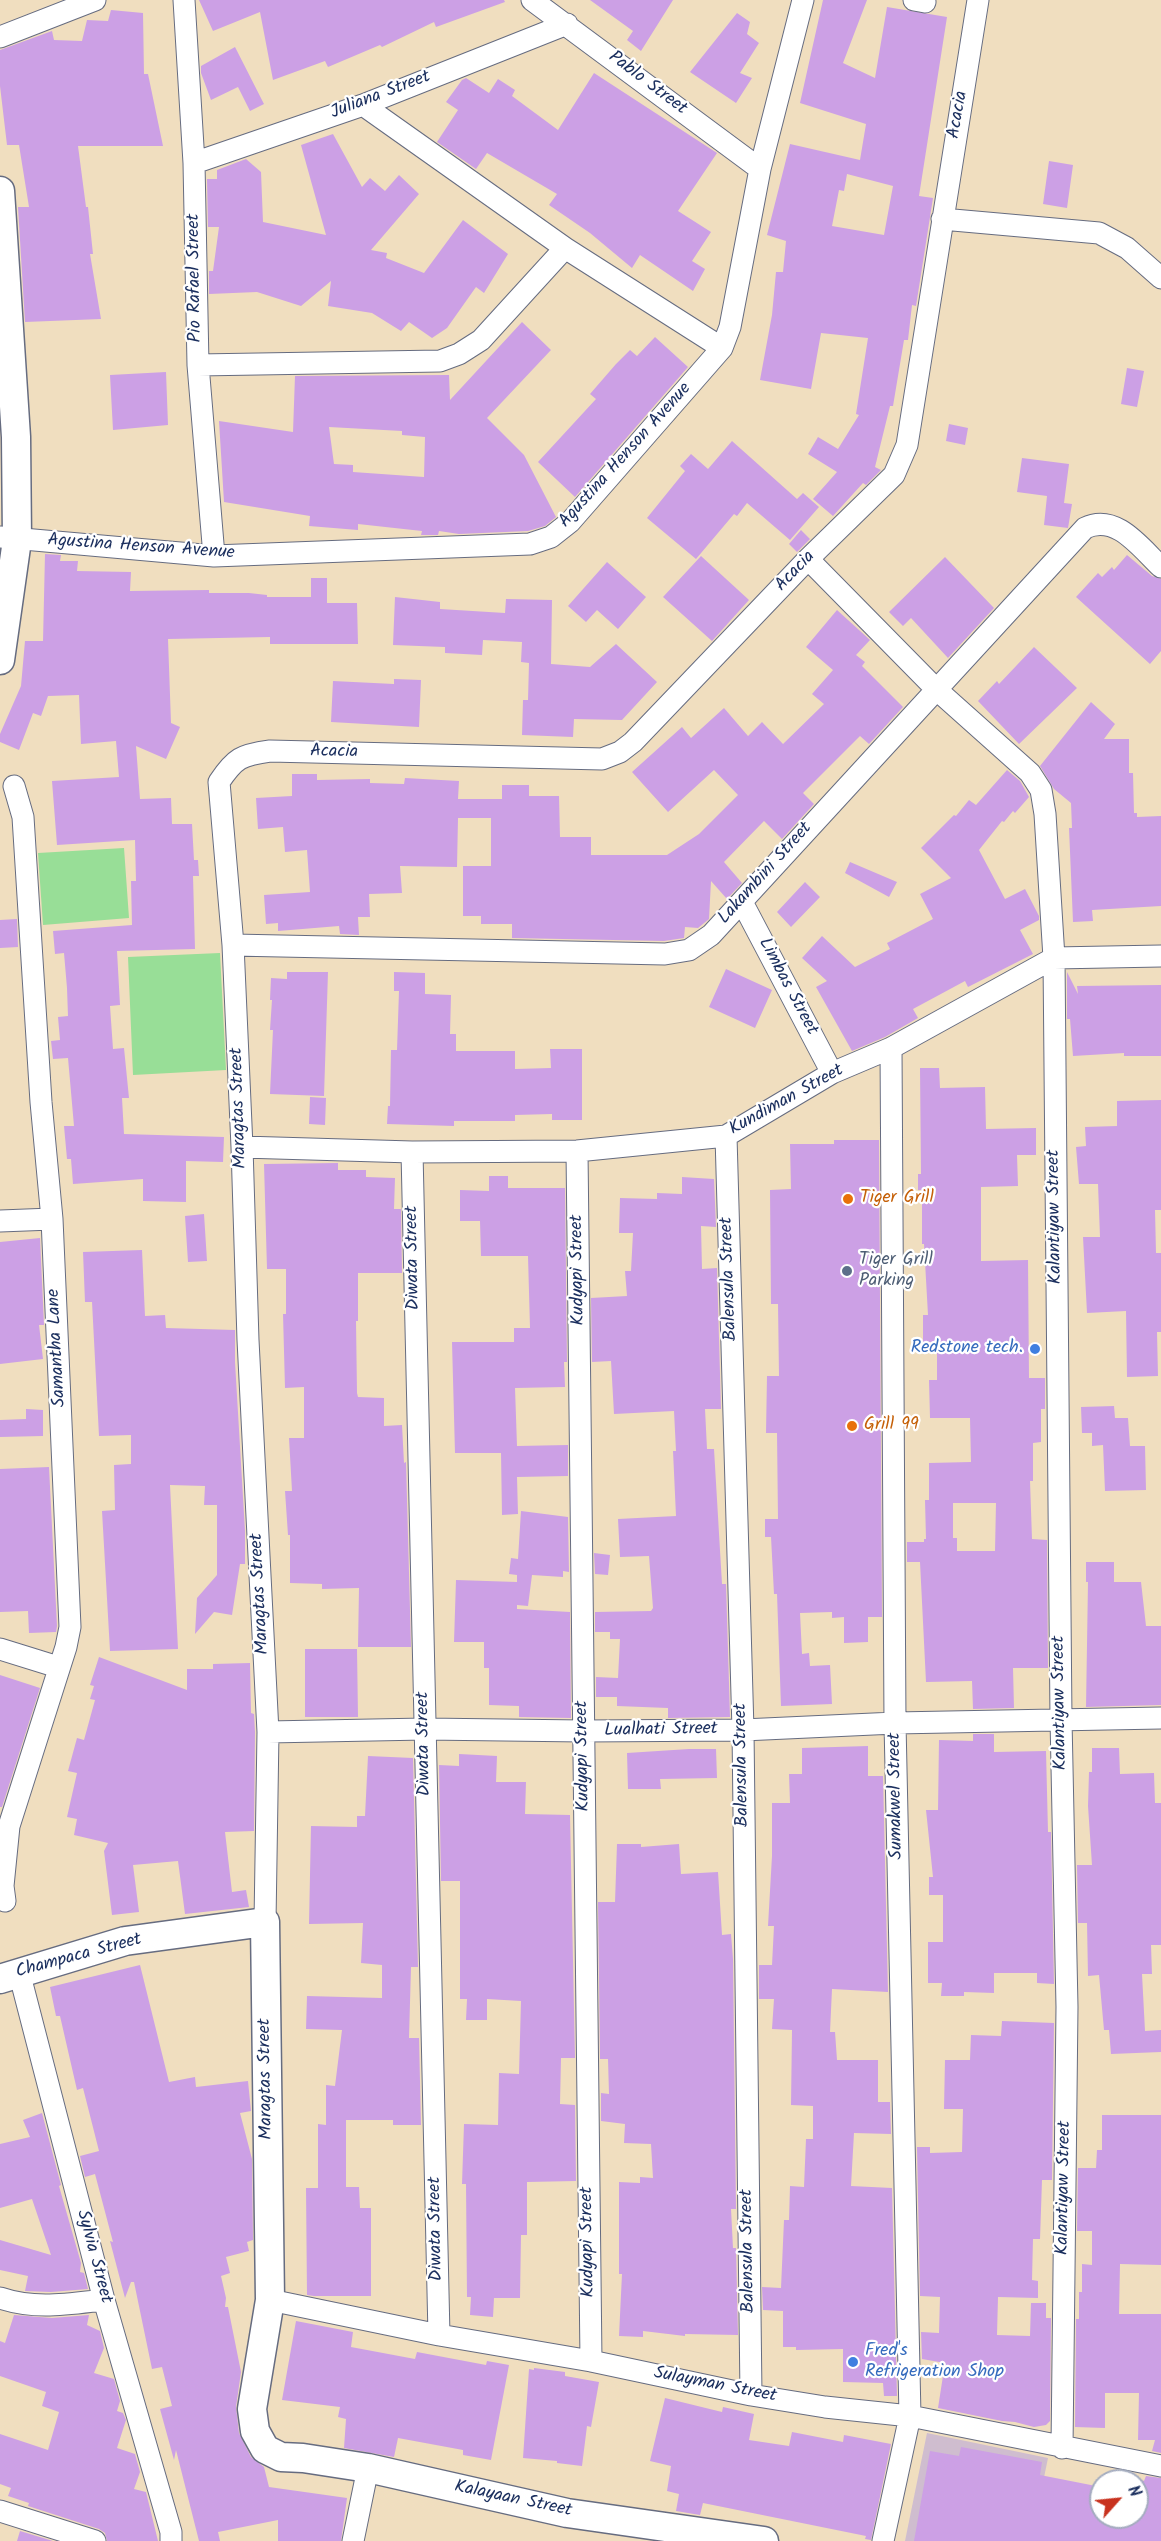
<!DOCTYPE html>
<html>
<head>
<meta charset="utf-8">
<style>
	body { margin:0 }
	#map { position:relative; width:1161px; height:2541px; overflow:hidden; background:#f0debf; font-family:Kalam,sans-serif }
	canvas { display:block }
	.north { position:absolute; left:1089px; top:2469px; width:60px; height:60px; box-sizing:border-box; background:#fff; border:2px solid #a4acbf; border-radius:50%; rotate:63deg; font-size:16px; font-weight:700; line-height:24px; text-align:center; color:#1b2f5e }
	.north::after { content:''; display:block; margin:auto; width:21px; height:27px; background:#c8321e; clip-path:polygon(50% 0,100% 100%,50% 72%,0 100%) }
</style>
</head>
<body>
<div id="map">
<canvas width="1161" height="2541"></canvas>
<div class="north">N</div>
</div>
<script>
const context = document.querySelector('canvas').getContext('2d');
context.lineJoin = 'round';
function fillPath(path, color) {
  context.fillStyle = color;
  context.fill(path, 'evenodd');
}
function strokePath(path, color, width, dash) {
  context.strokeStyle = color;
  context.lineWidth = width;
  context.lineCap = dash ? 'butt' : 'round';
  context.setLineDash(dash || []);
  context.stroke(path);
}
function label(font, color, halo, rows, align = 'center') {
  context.font = font + ' Kalam,sans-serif';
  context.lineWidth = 4.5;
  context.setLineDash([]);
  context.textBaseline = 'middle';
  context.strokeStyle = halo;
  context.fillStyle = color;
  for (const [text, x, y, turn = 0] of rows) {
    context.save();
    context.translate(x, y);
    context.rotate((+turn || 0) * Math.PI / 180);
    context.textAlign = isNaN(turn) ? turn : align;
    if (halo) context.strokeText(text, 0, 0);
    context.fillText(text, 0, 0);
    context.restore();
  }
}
fillPath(new Path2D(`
	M927,2433L1048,2458L1031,2541H905Z`), '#cfbdcf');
fillPath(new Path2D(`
	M124,848L129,918L43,925L38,853Z
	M220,953L226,1070L133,1075L128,957Z`), '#98de97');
fillPath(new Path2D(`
	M199,0H504L505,2L436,27L434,22L382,47L380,45L328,67L325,61L273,80L260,12L213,31Z
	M590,0H673L641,51L627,40L633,31Z
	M823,0H867L843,63L875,78L887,7L947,17L919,196L933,198L916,306L912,305L908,340H904L893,406H890L875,467L881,470L866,485L863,483L833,516L813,499L837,472L808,454L818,437L838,449L859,415L856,414L868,338L821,333L811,389L760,380L772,315L776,272H783L786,241L767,235L790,144L860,160L866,124L800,103ZM847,174L893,186L884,235L832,226L839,190L844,191Z
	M111,10L143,13L144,74H148L163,146H78L86,207H88L93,254H90L101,319L25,322L18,207H29L19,145H7L0,86V50L52,31L54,40L82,41L87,20L108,21Z
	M737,13L750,22L747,34L759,43L740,73L752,78L736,103L690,72Z
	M235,47L264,104L250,111L238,87L211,100L201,73V66Z
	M594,73L717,153L678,211L711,232L692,261L705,269L693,291L640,255L632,268L590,233L549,205L557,194L487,153L476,169L437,142L458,110L446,102L462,80L466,78L489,93L498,79L515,90L512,96L558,130Z
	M333,134L362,187L370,178L385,191L399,175L419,194L371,250L387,253L386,258L424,273L463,220L508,254L484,293L476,287L447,328L432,338L409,322L401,331L372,313L328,306L331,281L301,306L257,292L209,294V271H213L219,227H208L207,179H217V170L246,159L261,172L263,222L326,235L301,145Z
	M1049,161L1073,165L1067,208L1043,204Z
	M522,322L551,350L487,418L524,455L556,517L545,526L528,531L459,534L439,531L438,535H421L422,531L358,524V530L309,526L310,516L224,502L219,421L293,432L295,376L449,375L450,400ZM329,427L402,431V435L425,437L424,477L353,472V465L334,464Z
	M655,337L688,367L575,497L538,462L596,399L590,394L616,364L630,350L637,356Z
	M1127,368L1144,371L1137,407L1121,404Z
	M166,372L168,425L113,430L110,375Z
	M949,424L968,428L965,445L946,441Z
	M732,441L797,499L803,493L819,507L790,540L747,503L737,516L734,514L696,559L647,518L685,471L680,466L691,454L708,469Z
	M1022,458L1069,464L1064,503L1072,504L1068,528L1044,525L1047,496L1017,492Z
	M801,530L810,539L797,552L789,544Z
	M45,554L61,555L60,561H78L77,571L131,572L130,591L209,590V593H249L267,595V597H311V578H327V603H357L358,644H270V637L168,639L171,723L180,727L166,759L136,746L140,799L171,798L172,824H192L194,860H198L199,876H193L195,949L117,951L120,1005L110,1006L113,1049L124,1048L129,1098H122L124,1134L224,1137L223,1162L186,1161V1202L143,1201V1179L73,1184L71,1159H67L64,1126H74L68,1058L53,1059L51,1041L60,1040L58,1017L68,1016L67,988L64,953L55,954L53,931L132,925L131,881H136L135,840L57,845L52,781L119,777L116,741L81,744L79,695L48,696L41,716L33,713L19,750L0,742V734L21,686L25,641H43Z
	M1127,555L1152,576L1161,579V651L1150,664L1076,597L1098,573L1102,577L1112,567L1114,570Z
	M701,556L749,600L712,641L663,597Z
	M945,557L994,608L948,658L911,618L903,626L889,612Z
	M607,562L646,597L618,629L597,610L586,622L568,606Z
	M395,597L440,602V609L505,613L506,599L552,600L551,664L590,667L616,644L657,682L622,720L574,719L573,737L522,735L523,700H528L529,663L521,662L522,642L483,640L482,655L445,653V647L393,645Z
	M837,610L870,640L856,655L865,662L862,666L903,707L869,744L860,736L803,793L814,804L782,839L764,821L724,862L742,883L727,899L711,881L709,919L698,928L685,927L684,938L664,941L512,938V924H481V916H463V866H491V818H458L457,867L400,866L402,893L369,894L370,917H358L359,935L340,934L339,926L278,931V923L266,924L264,895L310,892L307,850L285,852L283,827L258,829L256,798L292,796V774H317V780L370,779V783L404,784L405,778L459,781L458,799H502V785H529V796H559L560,837H591V855H667L699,834L738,795L714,770L668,812L632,772L682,727L691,738L724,708L748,736L762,722L783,744L824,704L812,694L833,670L806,647Z
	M1034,647L1077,688L1019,744L978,701L997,681L999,684Z
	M394,679L421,680L419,727L331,722L333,681L394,684Z
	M1091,702L1115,724L1104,739H1129V773H1133L1134,813H1137V817L1161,816V906L1092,910L1093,921L1073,922L1069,828H1072L1071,803L1054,789L1040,766Z
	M1007,770L1020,781L1029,797L1015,813L1013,811L1004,822L1002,821L979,850L1005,899L1025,889L1039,916V920L1020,930L1033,954L968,987L965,981L913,1009L918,1018L885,1037L852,1051L816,987L827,981L802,958L822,936L855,967L890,949L887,943L933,919L920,894L951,878L921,848L954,815L956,816L969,800L976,805Z
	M850,862L897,882L889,897L845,873Z
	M805,882L820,897L791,927L777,912Z
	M17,919L18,947L0,948V920Z
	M726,969L772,990L755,1028L709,1007Z
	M287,972H328L324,1096L270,1094L273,1030H270L272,1000H270L271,978L287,979Z
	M394,972L425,973V994L451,995L450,1034H456V1051H515V1069L551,1068L550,1049H582V1120H552V1114L515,1115V1121H454V1126L387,1124L388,1106H390L391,1050H397L399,991H394Z
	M1067,972L1078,994L1077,986L1161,985V1056H1124V1053L1073,1056L1070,1019H1067Z
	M920,1068H939L940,1088L985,1087L986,1129L1036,1128V1155H1017L1018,1186L981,1187V1261L1028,1260L1029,1378H1045V1409H1041V1442L1033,1443V1481H1030L1032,1539L1047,1540L1048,1668H1013L1014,1708L973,1709L972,1681L926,1682L920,1562H907V1542H924V1539H926L925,1500H929V1463L971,1462L970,1418H930L929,1380H937V1342H923V1315H928L924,1244H922V1190H918V1174H921ZM953,1503H996L995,1551H957V1538H953Z
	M310,1097L326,1098L325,1125L309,1124Z
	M1161,1100V1210H1155L1156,1253H1161V1332H1157L1158,1376L1127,1377L1126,1311L1087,1313L1083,1237H1100L1098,1184H1079L1076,1147L1086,1146L1085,1127L1117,1126V1101Z
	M834,1140H879L882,1617H868V1642L844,1643V1617L832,1618V1612L800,1613L802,1654L809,1653L810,1666L830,1665L832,1704L781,1706L777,1594H774L771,1537H765V1519H778L777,1433H766L767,1376H779L778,1304H771L770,1190L791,1189L790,1144H834Z
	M338,1163V1170H366V1177L395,1178L394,1209H401L402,1273H358V1321H356L357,1393L358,1397L384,1398V1426L402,1425L404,1463L406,1462L411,1647H358L359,1588L322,1589V1584L290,1583V1535H288L285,1491H292L289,1438H304V1387L285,1388L283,1314H286V1269H267L264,1164Z
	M489,1176H508V1188H565L567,1362H564L565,1387L515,1388L517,1446L568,1445V1476L517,1477L518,1514L502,1515L501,1453H455L452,1342H514V1328H530L528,1256H481L480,1221H460V1190L489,1191Z
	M682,1177L714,1179L716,1227L701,1226L702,1269L717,1268L721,1409H705L707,1449H714L722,1584H726L730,1717L668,1718V1708L617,1706V1697H596V1677L618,1678L620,1639H610V1632H595V1612L651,1611L653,1608L649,1556L620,1557L618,1519L676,1516L673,1451H676L674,1411L614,1414L611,1361L592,1362L591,1298L627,1296L625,1271H631L633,1233H619L620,1198L657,1199V1193L682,1194Z
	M204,1214L207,1261L188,1262L185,1216Z
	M40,1238L44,1325H39L43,1359L0,1364V1242Z
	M142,1250L145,1316L165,1315L166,1328L235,1330V1362L245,1531V1564H240L232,1615L214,1612L195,1634L197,1598L217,1575V1505H204L205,1486L170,1485L178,1649L110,1651L102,1511L115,1510L114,1465L131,1464V1435L99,1436L92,1302H85L83,1252Z
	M1114,1406L1115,1418H1128L1130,1446H1145L1146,1490L1105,1491L1103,1445L1092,1446V1433H1082L1081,1407Z
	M26,1409L43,1410V1436L0,1437V1420L26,1419Z
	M49,1467L57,1626L56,1632L29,1633L28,1611L0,1612V1469Z
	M521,1511L568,1517L569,1572L563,1571V1577L532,1575L528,1606L517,1605V1609L570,1612L571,1718L519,1717V1706L489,1705V1668H484V1642H454L456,1580L517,1582V1575L509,1574L511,1558L518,1559Z
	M594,1553L610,1555L608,1575L595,1574Z
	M1086,1562H1114V1582H1141L1146,1626H1161V1705L1086,1707L1088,1582H1086Z
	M305,1649H357L358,1717H305Z
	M99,1657L187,1690V1669H213V1664L250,1663L251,1713L254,1714L255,1732L254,1831L225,1832L232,1892L246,1890L249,1907L185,1914L178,1861L133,1865L139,1912L112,1915L104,1851L108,1843L74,1835L77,1819L67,1817L77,1773L68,1771L77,1738L84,1740L95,1700L90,1699L94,1686L90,1685Z
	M0,1675L40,1688L2,1807H0Z
	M973,1734H994V1752L1046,1751L1048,1832H1051L1054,1984L1037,1983V1973H994V1993L964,1992V1996H941L942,1983H928V1942H943V1895H929V1877H933L926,1810H938L939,1740L973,1741Z
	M868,1746V1776H883L888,1992L832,1989L830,2032H835L837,2060H878V2102H890L891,2134L854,2133L851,2186L892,2188L897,2396H884L883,2383L843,2382V2349L796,2350V2347H783V2311L763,2310L762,2287L781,2288L784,2220H789L790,2186L804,2187L806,2139H813V2106L791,2105L792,2030L772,2029L774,1999H759V1965H772L774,1926H768L772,1856V1803H790L789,1774H802V1748Z
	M1092,1748H1119L1120,1774L1154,1773L1155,1803H1161V1945H1151L1152,1974H1142L1145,2031L1161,2030V2052L1111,2054L1109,2030H1104L1099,1975L1088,1976L1087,1923H1078L1077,1865H1092L1088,1806L1089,1772H1092Z
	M689,1749H716L717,1778L660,1779L661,1789H628L627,1753Z
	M459,1754L497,1756L496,1782H526L525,1814L570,1815L575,2058H561L560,2104L575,2105L576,2181L527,2182V2235H521L520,2298H494L493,2317L470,2315L471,2297H467L466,2184H462L464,2124L498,2125L499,2073L519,2074L521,2001L487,1999V2020H466L467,1999H460V1881H441L439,1765L459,1766Z
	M368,1756L413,1758L418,1967H411L409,2038H419L421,2125H393V2120H346V2187H359L360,2208H371V2296H314L307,2295L306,2188H318V2124L326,2125V2085L335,2086L342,2030L306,2029L307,1996L382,1998V1965L361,1963L363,1923L309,1924L311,1826L357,1827V1816H365Z
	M617,1844H641V1847L679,1844L681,1874L718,1872L722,1935L731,1934L733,1959L736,2209H731L733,2248H736L738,2335L685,2334V2336L643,2331V2337L619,2336L622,2274H619V2182L640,2183V2177L653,2178L651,2144L624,2143L625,2124L601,2121V2093L609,2094L608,2059H600L598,1902H615Z
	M140,1965L169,2082L195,2077L196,2087L248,2081L251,2111L240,2113L252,2159L253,2240L247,2242L249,2251L226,2257L230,2273L221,2276L226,2298L225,2307H228L241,2372L236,2407L239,2433L251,2457L264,2467L269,2487L347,2498L341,2541H278V2520L218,2532L220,2541H199L176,2450L174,2460L160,2409L172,2406L162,2367L152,2369L134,2282H131L125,2298L110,2241L113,2242L95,2174L85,2177L80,2156L99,2151L83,2088L77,2090L60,2016H56L50,1987Z
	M1002,2021L1054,2023L1052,2180H1042L1040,2239H1033L1032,2280L1038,2281V2298L998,2297L997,2335L1030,2336L1031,2303H1046V2318H1051L1050,2421L1046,2425L1034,2427L1015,2422L1002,2421L938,2408L945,2363L922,2359L921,2332L939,2333L940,2297L920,2296L917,2147H930V2153L962,2152L963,2109H944L945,2060H970L971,2035L1001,2036Z
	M42,2113L61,2185L59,2186L81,2263L80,2272L84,2273L88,2289L51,2292L25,2291L28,2276L0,2270V2240L51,2255L32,2199L0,2208V2144L30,2137L23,2120Z
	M1102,2115H1161V2265L1120,2264L1119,2314H1161V2453L1152,2451L1155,2440H1138L1139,2393H1105V2428L1075,2427L1076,2319H1079V2292H1082V2264L1092,2265V2231H1077L1078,2168H1096L1097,2150H1102Z
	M14,2315L52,2318L89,2315L87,2325L100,2331L104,2348L94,2373L114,2379L120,2401L117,2411L123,2413L126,2420L117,2448L135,2454L140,2472L134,2489L146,2492L158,2541H107L105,2533L99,2529L28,2506L29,2503L8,2496L11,2488L0,2484V2434L48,2450L59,2412L42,2406L46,2392L0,2376V2341L5,2343Z
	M296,2321L353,2332L351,2347L415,2359L417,2352L486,2365L487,2361L509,2365L491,2460L463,2455V2450L398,2438L394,2457L344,2448L346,2419L338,2417L340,2407L282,2400Z
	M534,2368L565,2372V2376L599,2382L591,2427L587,2426L582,2466L557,2463V2461L523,2458L529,2369L534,2370Z
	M665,2398L722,2412L723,2407L754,2414L749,2440L789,2446L792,2432L843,2442L844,2435L891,2444L871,2540L865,2539L866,2536L703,2503L700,2515L676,2511L679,2494L667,2491L671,2466L650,2461Z
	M961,2447L1042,2462L1040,2475L1101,2487V2517H1137V2479L1144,2481L1146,2476L1161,2478V2541H914L930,2451L959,2456Z
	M20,2531L53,2541H17Z`), '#cca0e5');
const street = new Path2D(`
	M184,0L194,163L198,365L214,556
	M532,0L760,169
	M914,0L925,2
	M0,37L95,0
	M194,163L363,105L567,24
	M942,219L1099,233L1127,248L1161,278
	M565,248L722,348
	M198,365L440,361L459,354L481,340L565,248L363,105
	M0,537L214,556L530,544L551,537L570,522L722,348L730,327L760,169L803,0
	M808,559L937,690L1030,773L1041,790L1045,814L1054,958L1061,1719L1067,2007L1062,2448
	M742,902L832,1073
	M233,945L665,954L689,950L711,935L1085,528C1116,513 1140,547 1161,567
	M726,1136L743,1730L751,2395
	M242,1147L412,1152L577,1151L726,1136L832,1073L891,1048L1054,958L1161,956
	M577,1151L591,2361
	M412,1152L439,2335
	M0,1221L52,1219
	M0,1649L58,1667
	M268,1732L425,1729L583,1731L743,1730L895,1723L1161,1718
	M5,1901L3,1886L9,1826L66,1647L70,1627L52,1219L41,1102L23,817L14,786
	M265,1922L268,1732L248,1340L242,1147L233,945L219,782C235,758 241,755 270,751L602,759L620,752L633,742L808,559L894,475L907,445L978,0
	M19,1972L104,2300L171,2532V2541
	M0,2298C35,2310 68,2304 104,2300
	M270,2300L439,2335L591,2361L751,2395L825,2407L910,2416L1161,2466
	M0,2511L95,2541
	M353,2541L368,2468
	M883,2541L910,2416L895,1723L891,1048`);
const secondary = new Path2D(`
	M0,191L16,437L17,540L0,660
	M0,1979L125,1941L265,1922L270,2300L252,2409L255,2431L265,2449L281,2457L303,2458L368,2468L567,2513L764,2541`);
strokePath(street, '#666c80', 23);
strokePath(secondary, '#666c80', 31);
strokePath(street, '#fff', 21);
strokePath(secondary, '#fff', 28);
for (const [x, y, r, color] of [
	[848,1199,6,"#e8710a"],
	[847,1271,6,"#5c6f8a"],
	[1035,1349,6,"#3f7fe0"],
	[852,1426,6,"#e8710a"],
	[853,2362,6,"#3f7fe0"]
]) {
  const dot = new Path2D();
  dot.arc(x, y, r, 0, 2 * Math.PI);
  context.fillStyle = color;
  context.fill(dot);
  strokePath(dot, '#fff', 2);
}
label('18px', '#1b2f5e', '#fff', [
	["Pablo Street",647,84,37],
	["Juliana Street",381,96,-21],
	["Acacia",959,115,-80],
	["Pio Rafael Street",196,278,-91],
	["Agustina Henson Avenue",626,456,-48],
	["Agustina Henson Avenue",141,548,4],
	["Acacia",796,572,-46],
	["Acacia",334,753,1],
	["Lakambini Street",766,874,-48],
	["Limbas Street",787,987,62],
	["Kundiman Street",787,1101,-29],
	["Maragtas Street",240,1108,-92],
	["Kalantiyaw Street",1056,1217,-91],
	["Diwata Street",414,1258,-91],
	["Kudyapi Street",579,1270,-91],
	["Balensula Street",730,1279,-92],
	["Samantha Lane",58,1348,-93],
	["Maragtas Street",261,1594,-93],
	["Kalantiyaw Street",1061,1703,-91],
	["Lualhati Street",661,1731,-1],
	["Diwata Street",425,1744,-91],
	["Kudyapi Street",584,1756,-91],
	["Balensula Street",743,1765,-91],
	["Sumakwel Street",897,1796,-91],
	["Champaca Street",79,1957,-15],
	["Maragtas Street",267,2079,-91],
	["Kalantiyaw Street",1065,2188,-89],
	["Diwata Street",437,2229,-91],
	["Kudyapi Street",589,2242,-91],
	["Balensula Street",749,2251,-91],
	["Sylvia Street",93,2257,75],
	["Sulayman Street",715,2386,11],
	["Kalayaan Street",513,2500,12]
]);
label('18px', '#c56008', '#fff', [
	["Tiger Grill",860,1199],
	["Grill 99",864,1426]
], 'left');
label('18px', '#4e5e75', '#fff', [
	["Tiger Grill",859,1261],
	["Parking",859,1282]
], 'left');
label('18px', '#366cbe', '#fff', [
	["Redstone tech.",1023,1349],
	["Fred's",865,2352,"left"],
	["Refrigeration Shop",865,2373,"left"]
], 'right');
</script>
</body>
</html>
